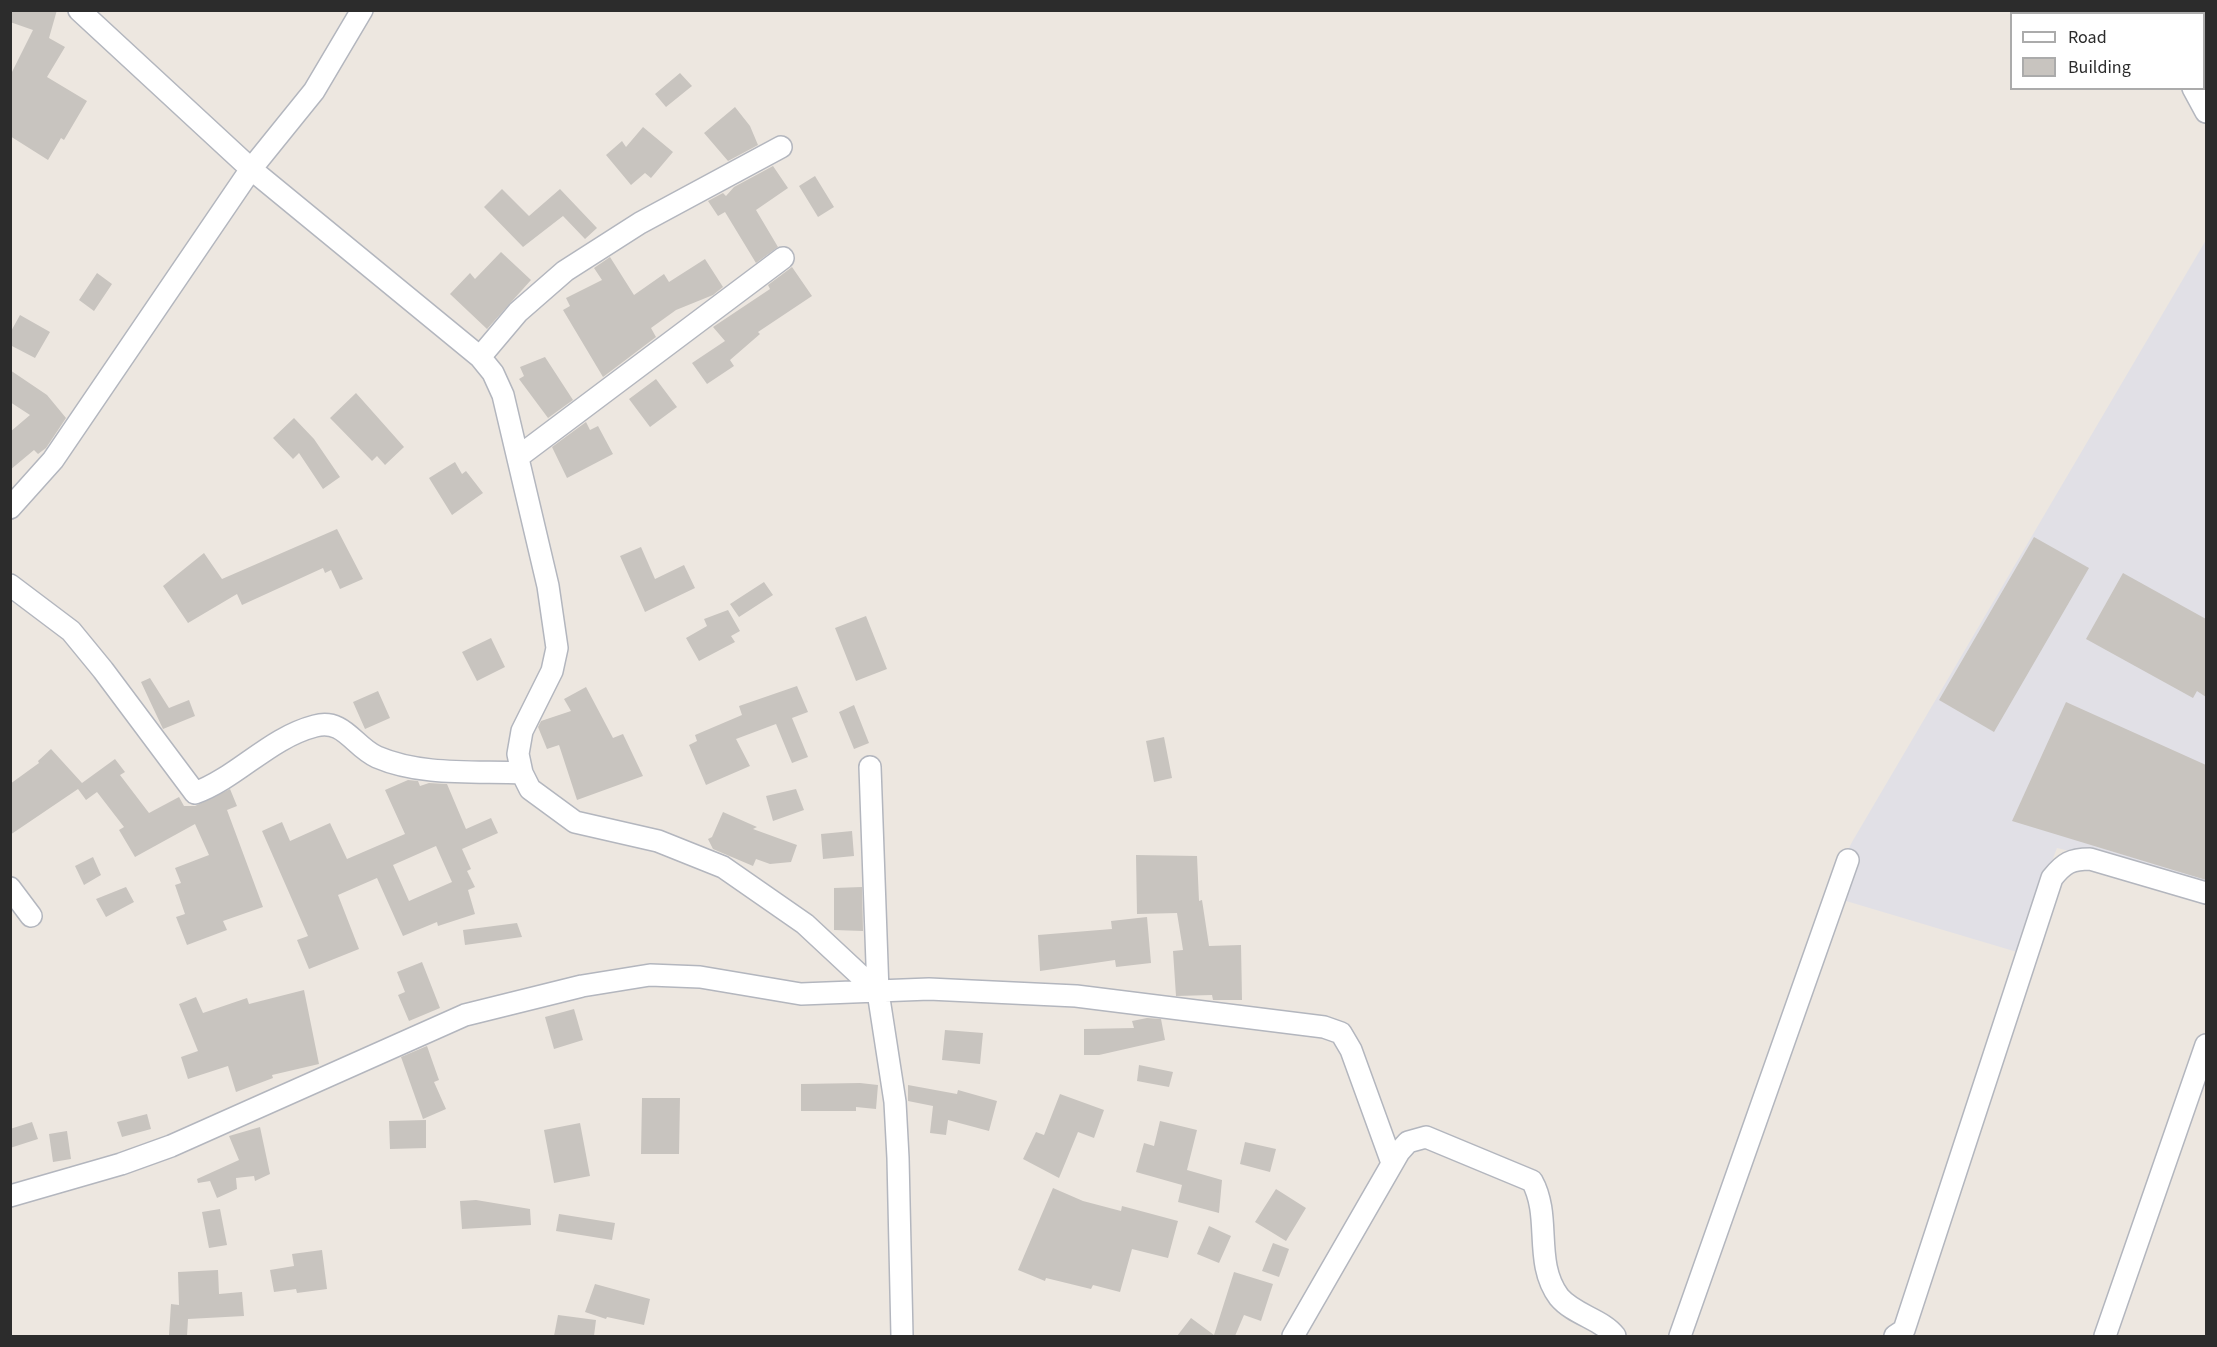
<!DOCTYPE html>
<html>
<head>
<meta charset="utf-8">
<style>
	body { margin:0 }
	#map { position:relative; width:2217px; height:1347px; overflow:hidden; background:#ede7e0; font-family:"Source Sans 3",sans-serif }
	canvas { display:block }
	.frame { position:absolute; inset:0; border:12px solid #2c2c2c; pointer-events:none }
	.legend { position:absolute; left:2010px; top:12px; width:195px; height:78px; box-sizing:border-box; background:#fff; border:2px solid #ababab; margin:0; padding:8px 10px; list-style:none; font-size:18px; color:#2c2c2c }
	.legend li { display:flex; align-items:center; gap:12px; height:30px }
	.legend b { width:30px; border:2px solid #ababab }
</style>
</head>
<body>
<div id="map">
<canvas width="2217" height="1347"></canvas>
<div class="frame"></div>
<ul class="legend">
<li><b style="height:8px;background:#fff"></b>Road</li>
<li><b style="height:16px;background:#c8c4bf"></b>Building</li>
</ul>
</div>
<script>
const context = document.querySelector('canvas').getContext('2d');
context.lineJoin = 'round';
function fillPath(path, color) {
  context.fillStyle = color;
  context.fill(path, 'evenodd');
}
function strokePath(path, color, width, dash) {
  context.strokeStyle = color;
  context.lineWidth = width;
  context.lineCap = dash ? 'butt' : 'round';
  context.setLineDash(dash || []);
  context.stroke(path);
}
fillPath(new Path2D(`
	M2206,240V884L2057,848L2017,952L1826,895L1852,842Z`), '#e1e0e6');
fillPath(new Path2D(`
	M10,10H57L49,38L65,47L47,77L87,101L64,140L61,138L48,160L10,136V76L33,30L10,22Z
	M680,73L692,86L666,107L655,94Z
	M735,107L750,126L758,145L728,161L704,133Z
	M643,127L673,152L651,178L645,173L631,185L606,155L622,141L626,147Z
	M773,166L788,188L756,210L778,247L756,263L725,212L718,216L708,201L723,193L726,196L734,187Z
	M815,176L834,207L818,217L799,186Z
	M502,189L529,216L560,189L597,228L585,239L563,216L523,247L484,207Z
	M501,252L531,280L487,329L450,294L470,273L475,279Z
	M610,257L634,295L664,274L669,282L705,259L723,287L713,295L676,310L651,328L656,337L603,377L563,310L570,306L566,298L602,280L594,268Z
	M792,267L812,296L758,332L760,334L730,360L734,366L707,384L692,363L725,341L713,327L770,289L768,285Z
	M97,273L112,284L94,311L79,300Z
	M20,315L50,332L35,358L10,345V333Z
	M545,357L573,400L548,418L519,379L524,376L520,367Z
	M10,370L47,395L66,418L46,448L38,454L34,450L10,470V432L30,415L10,402Z
	M656,379L677,407L650,427L629,399Z
	M356,393L404,447L385,465L377,456L372,461L330,418Z
	M294,418L314,439L340,477L323,489L299,453L293,459L273,438Z
	M586,422L590,430L598,426L613,454L567,478L552,447Z
	M455,462L462,474L466,471L483,493L452,515L429,478Z
	M337,529L363,579L340,589L331,570L325,573L323,568L242,605L237,594L188,623L163,586L204,553L222,579Z
	M2034,537L2089,568L1994,732L1939,700Z
	M641,547L655,579L684,565L695,588L645,612L620,556Z
	M2123,573L2206,619V697L2197,691L2193,698L2086,639Z
	M764,582L773,595L739,617L730,604Z
	M728,610L740,631L731,636L735,642L699,661L686,638L707,626L704,619Z
	M866,616L887,669L856,681L835,628Z
	M491,638L505,667L477,681L462,652Z
	M150,678L169,708L189,700L195,716L163,729L141,682Z
	M797,686L808,712L792,718L808,757L792,763L776,724L736,739L750,766L706,785L689,745L697,741L695,735L742,715L739,706Z
	M586,687L613,738L623,734L643,776L577,800L559,745L547,749L538,727L541,721L571,711L564,699Z
	M378,691L390,718L365,729L353,702Z
	M2066,702L2206,765V880L2012,821Z
	M854,705L869,743L854,749L839,712Z
	M1164,737L1172,778L1154,782L1146,741Z
	M51,749L82,783L115,759L125,772L120,775L149,813L179,797L184,806H195L230,789L237,806L227,810L263,907L223,921L227,930L187,945L176,917L185,914L175,885L181,883L175,868L209,855L195,824L135,857L119,830L124,827L97,792L86,800L78,789L10,835V784L39,763L38,761Z
	M408,780L418,781L420,786L429,783L447,784L466,829L491,818L498,833L462,849L471,869L467,871L475,887L468,890L475,914L438,926L437,922L403,936L377,878L338,895L359,949L309,969L297,940L308,936L262,831L282,822L290,841L330,823L347,859L405,834L385,790ZM436,846L452,882L409,901L393,865Z
	M796,789L804,810L773,821L766,796Z
	M723,812L757,827L753,829L797,845L791,862L770,864L756,859L753,866L713,849L708,839L712,837Z
	M852,831L854,856L823,859L821,834Z
	M1136,855L1197,856L1199,901L1202,900L1209,946L1241,945L1242,1000H1213L1212,995L1176,996L1173,951L1183,950L1177,913L1137,914Z
	M93,857L101,875L84,885L75,866Z
	M126,887L134,902L106,917L96,899Z
	M862,887L863,931L834,930V888Z
	M1147,917L1151,963L1116,967L1115,960L1040,971L1038,935L1112,929L1111,921Z
	M517,923L522,937L465,945L463,930Z
	M422,962L440,1008L409,1021L398,995L405,992L397,972Z
	M304,990L319,1064L272,1075L273,1078L236,1092L228,1066L188,1079L181,1057L198,1051L179,1004L196,997L203,1013L247,998L249,1004Z
	M574,1009L583,1040L554,1049L545,1017Z
	M1147,1018L1161,1019L1165,1040L1099,1055H1084V1029L1134,1028L1132,1021Z
	M945,1030L983,1033L980,1064L942,1060Z
	M427,1046L439,1080L434,1082L446,1109L423,1119L401,1057Z
	M1139,1065L1173,1072L1169,1087L1137,1081Z
	M860,1083L878,1085L876,1109L856,1107V1111H801V1084Z
	M908,1085L957,1094L958,1090L997,1101L989,1131L948,1120L946,1135L930,1133L933,1106L908,1101Z
	M1060,1094L1104,1110L1094,1138L1078,1132L1059,1178L1023,1159L1036,1132L1044,1135Z
	M642,1098H680L679,1154H641Z
	M147,1114L151,1129L122,1137L117,1122Z
	M426,1120V1148L390,1149L389,1121Z
	M1160,1121L1197,1130L1187,1170L1222,1180L1219,1213L1178,1202L1182,1185L1136,1172L1144,1143L1154,1146Z
	M32,1122L38,1139L10,1148V1129Z
	M580,1123L590,1176L554,1183L544,1130Z
	M260,1127L270,1174L255,1181L254,1176L236,1178L237,1189L217,1198L210,1181L198,1183L197,1179L239,1160L229,1136Z
	M67,1131L71,1159L53,1162L49,1134Z
	M1245,1142L1276,1149L1270,1172L1240,1164Z
	M1053,1188L1083,1201L1121,1211L1122,1206L1178,1221L1168,1258L1132,1249L1120,1292L1093,1285L1091,1289L1046,1278L1045,1281L1018,1270Z
	M1276,1189L1306,1208L1286,1241L1255,1222Z
	M476,1200L530,1209L531,1225L462,1229L460,1201Z
	M220,1209L227,1245L209,1248L202,1212Z
	M559,1214L615,1223L612,1240L556,1231Z
	M1209,1226L1231,1236L1219,1263L1197,1254Z
	M1273,1243L1289,1249L1279,1277L1262,1271Z
	M322,1250L327,1289L297,1293L296,1289L274,1292L270,1270L294,1266L292,1254Z
	M218,1270L219,1294L242,1292L244,1316L188,1319L187,1336L169,1335L171,1304L179,1305L178,1272Z
	M1234,1272L1273,1284L1261,1321L1244,1315L1235,1336H1177L1191,1318L1214,1335Z
	M595,1284L650,1299L644,1325L607,1317L606,1319L585,1312Z
	M558,1315L596,1320L594,1336H554Z`), '#c8c4bf');
const minor = new Path2D(`
	M79,10L251,169L480,357L493,373L503,395L548,586L557,648L552,671L522,731L518,754L522,773L530,789L575,822L658,841L723,867L805,924L878,992
	M2159,10L2160,14
	M2193,88L2206,112
	M480,357L518,312L565,271L640,223L781,147
	M518,457L783,258
	M10,508L53,460L251,169L314,91L362,10
	M10,585L71,631L103,670L195,793C238,777 269,738 315,726C344,718 354,747 377,757C421,776 475,771 522,773
	M870,767L878,992L895,1102L898,1158L902,1336
	M10,888L31,916
	M10,1196L121,1164L171,1146L465,1015L582,986L650,975L700,977L801,994L929,989L1076,996L1324,1027L1341,1033L1351,1050L1392,1163
	M1293,1336L1399,1152L1408,1142L1426,1137L1532,1181C1552,1217 1533,1262 1559,1297C1574,1315 1602,1319 1615,1336
	M1680,1336L1848,860
	M1895,1336L1904,1330L2052,878C2064,863 2071,859 2090,859L2206,893
	M2105,1336L2206,1045`);
strokePath(minor, '#b3b6be', 24);
strokePath(minor, '#fff', 21);
</script>
</body>
</html>
